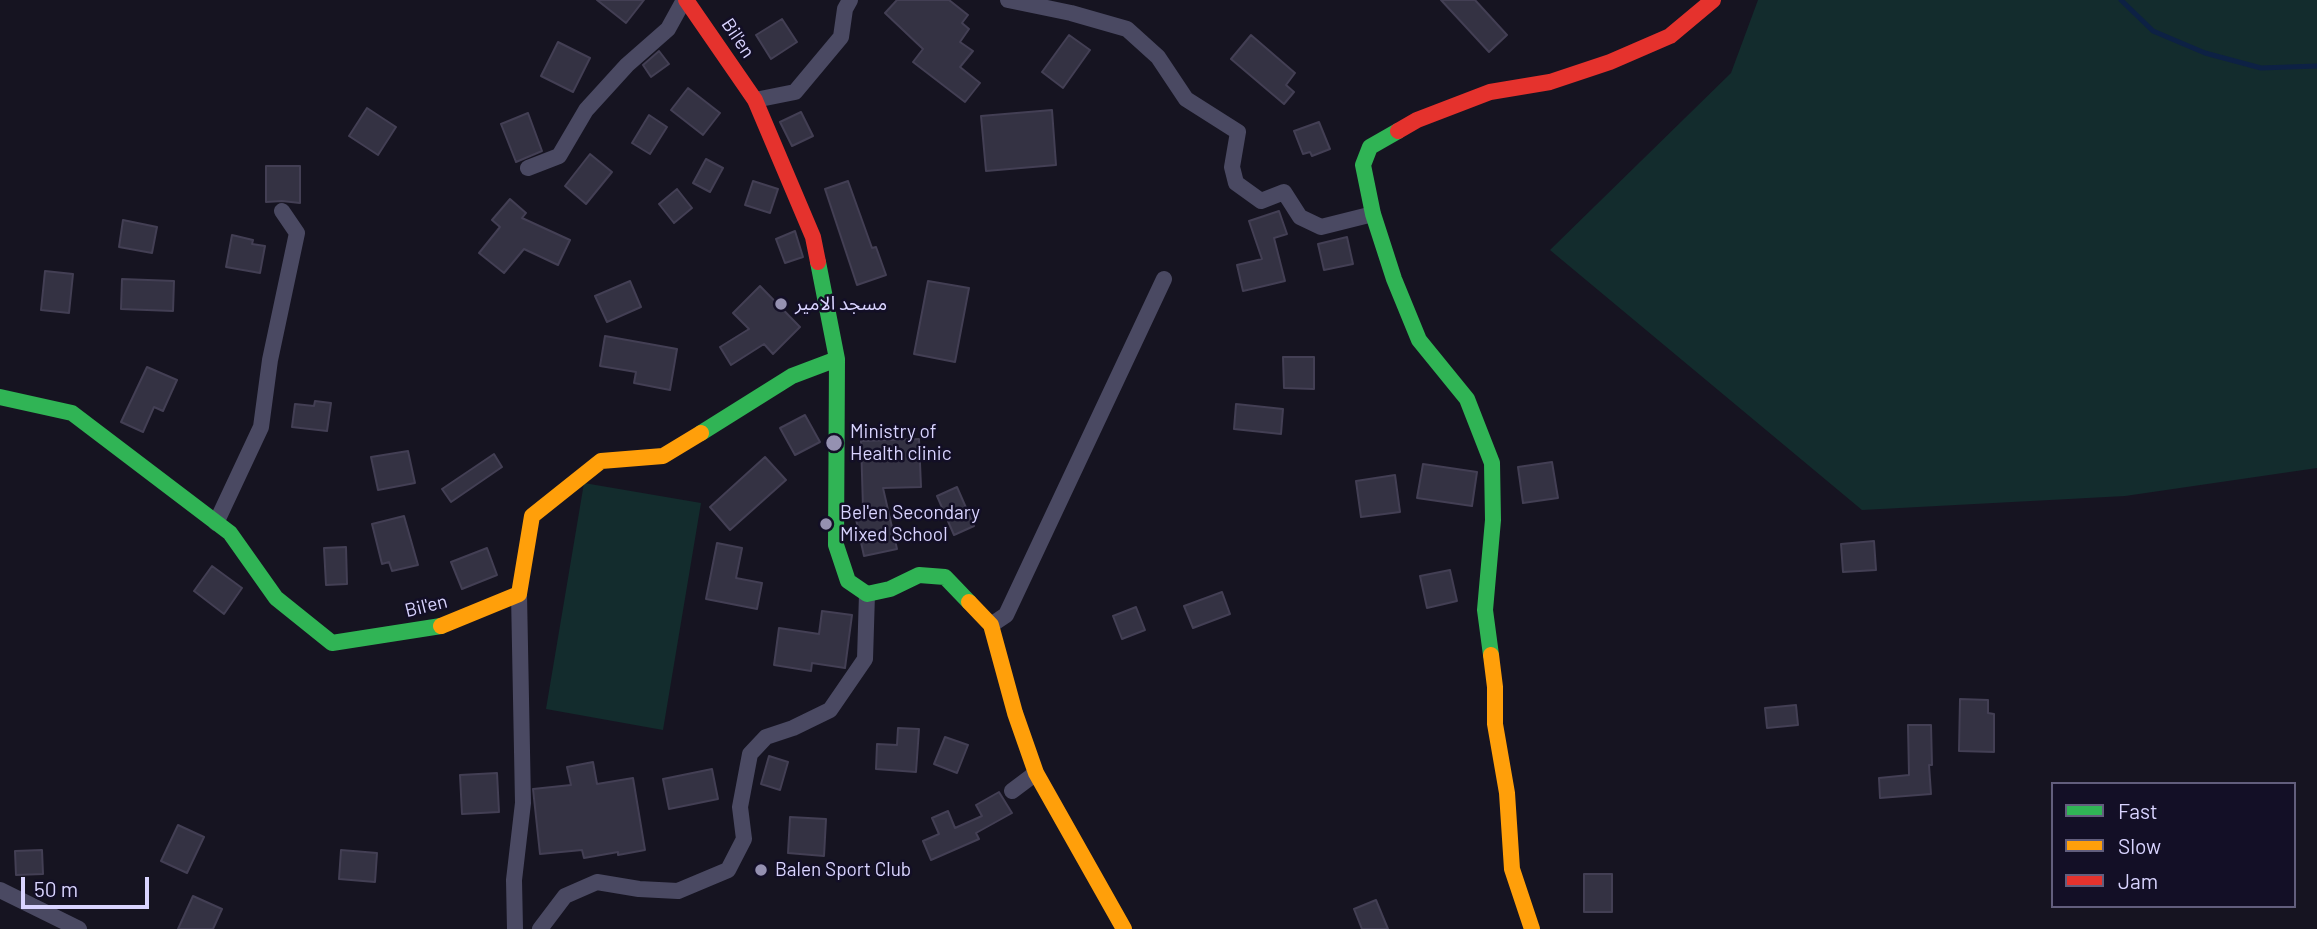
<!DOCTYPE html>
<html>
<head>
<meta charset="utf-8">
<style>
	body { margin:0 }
	#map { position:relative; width:2317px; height:929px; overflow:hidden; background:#161421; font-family:Barlow,sans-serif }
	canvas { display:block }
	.legend { position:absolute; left:2051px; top:782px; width:245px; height:126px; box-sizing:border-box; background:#130f26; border:2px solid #625e7d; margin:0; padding:9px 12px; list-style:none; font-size:21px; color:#d9d4ff }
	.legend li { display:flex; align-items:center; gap:14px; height:35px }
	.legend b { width:35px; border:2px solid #625e7d }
	.scale { position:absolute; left:21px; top:877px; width:128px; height:32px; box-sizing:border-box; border:4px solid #d9d4ff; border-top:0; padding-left:9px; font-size:21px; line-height:24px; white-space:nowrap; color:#d9d4ff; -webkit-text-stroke:5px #130f26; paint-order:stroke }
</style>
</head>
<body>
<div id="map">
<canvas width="2317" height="929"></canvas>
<ul class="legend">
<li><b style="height:9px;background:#30b455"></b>Fast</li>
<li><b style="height:9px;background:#ff9f0a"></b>Slow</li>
<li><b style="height:9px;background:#e5322d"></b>Jam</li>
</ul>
<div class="scale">50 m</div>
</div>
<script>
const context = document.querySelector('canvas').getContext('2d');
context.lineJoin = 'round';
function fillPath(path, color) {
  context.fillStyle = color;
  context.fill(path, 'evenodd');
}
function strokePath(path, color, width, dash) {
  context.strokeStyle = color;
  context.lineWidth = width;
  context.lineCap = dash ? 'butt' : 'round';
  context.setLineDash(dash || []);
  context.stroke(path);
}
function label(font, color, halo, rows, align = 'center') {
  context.font = font + ' Barlow,"Noto Sans Arabic",sans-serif';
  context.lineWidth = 5;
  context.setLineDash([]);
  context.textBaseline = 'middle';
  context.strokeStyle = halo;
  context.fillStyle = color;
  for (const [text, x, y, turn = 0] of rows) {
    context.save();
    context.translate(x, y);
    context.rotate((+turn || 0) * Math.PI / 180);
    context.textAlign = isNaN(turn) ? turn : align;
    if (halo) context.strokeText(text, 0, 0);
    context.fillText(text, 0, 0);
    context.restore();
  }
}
fillPath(new Path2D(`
	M1758,0H2317V468L2125,496L1862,510L1550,250L1731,73Z
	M584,483L701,503L663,730L546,709Z`), '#132c2d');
strokePath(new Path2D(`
	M2121,0L2153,31L2205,53L2261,68L2317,66`), '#0d2144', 5);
const building = new Path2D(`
	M597,0H644L626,23Z
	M897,0H949L968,15L962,23L969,29L960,42L973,51L960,67L980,83L965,102L913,62L923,49L885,13Z
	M1441,0H1475L1507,35L1489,52Z
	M782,19L797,42L771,59L756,35Z
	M1069,35L1090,50L1063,88L1042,72Z
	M1251,35L1295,73L1286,85L1294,92L1284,104L1231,59Z
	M558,42L590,58L573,92L541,76Z
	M659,51L669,64L651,77L643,65Z
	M688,88L720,113L703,135L671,110Z
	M367,108L396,127L378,155L349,136Z
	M1052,110L1056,165L986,171L981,116Z
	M801,112L813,136L792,146L780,122Z
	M528,113L542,151L516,162L501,124Z
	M649,115L667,127L650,154L632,143Z
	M1319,122L1330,149L1312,156L1310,152L1303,154L1294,131Z
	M590,154L612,172L586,204L565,186Z
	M706,159L723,168L710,192L693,183Z
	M266,166H300V203L282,201L266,202Z
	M753,181L778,189L770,213L745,205Z
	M848,181L872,248L876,247L886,275L857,285L825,189Z
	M677,189L692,208L674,223L659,204Z
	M510,199L526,213L522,218L570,240L558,265L524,249L504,273L479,253L500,227L492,220Z
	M1279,211L1287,234L1274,238L1285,281L1243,291L1237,265L1262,259L1249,221Z
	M123,220L157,227L152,253L119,247Z
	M795,231L803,257L785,263L776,239Z
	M232,235L253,240L252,244L265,246L260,273L226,267Z
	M1347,237L1353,264L1324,270L1318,244Z
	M45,271L73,274L69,313L41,310Z
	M122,279L174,281L173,311L121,309Z
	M630,281L641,307L607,322L595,296Z
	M928,281L969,288L955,362L914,354Z
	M760,286L800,327L773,354L764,344L731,365L720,347L749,329L733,313Z
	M605,336L677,349L670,390L634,383L636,372L600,366Z
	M1283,357H1314V389L1284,388Z
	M147,367L177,380L163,411L154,407L143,432L121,422Z
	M315,401L331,403L327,431L292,427L295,404L314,406Z
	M1236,404L1283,409L1281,434L1234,429Z
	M805,415L820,442L795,455L780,428Z
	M919,439L921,487L883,488L897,549L864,556L854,510L863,508L861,441Z
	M408,451L415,483L378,490L371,457Z
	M494,454L502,467L451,502L442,489Z
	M765,457L786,480L730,530L710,507Z
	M1552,462L1558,498L1523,503L1518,467Z
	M1423,464L1477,472L1472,506L1417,498Z
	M1395,475L1400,512L1361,517L1356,481Z
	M957,487L974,526L954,535L937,496Z
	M404,516L418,565L392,571L389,562L382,564L372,524Z
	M1874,541L1876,570L1843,572L1841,544Z
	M717,543L742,548L736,578L762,583L757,609L706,599Z
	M346,547L347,584L326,585L324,548Z
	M487,548L497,575L462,589L451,562Z
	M212,566L242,588L224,614L194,591Z
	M1450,570L1457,601L1427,608L1420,576Z
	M1222,592L1230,614L1193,628L1184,606Z
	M1136,607L1145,630L1122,639L1113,616Z
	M822,611L852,615L845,668L812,663L811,671L774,665L779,628L819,634Z
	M1960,699L1988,700V713L1994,714V752L1959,751Z
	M1796,705L1798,725L1767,728L1765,708Z
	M1908,725H1931L1932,765H1929L1931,794L1880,798L1879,778L1909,775Z
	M898,728L919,729L916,772L876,769L877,744L897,745Z
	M945,737L968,745L957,773L934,764Z
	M769,756L788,762L780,790L761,784Z
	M593,762L597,784L633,778L645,850L618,855V852L584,858L582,850L540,854L533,789L571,785L567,767Z
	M712,769L718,799L669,809L663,779Z
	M497,773L499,812L462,814L460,775Z
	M999,792L1012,813L976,833L979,839L931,860L923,841L939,834L932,818L948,811L955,828L982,816L976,805Z
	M790,817L826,819L824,856L788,853Z
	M178,825L204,837L187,873L161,861Z
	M42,850L43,874L16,875L15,851Z
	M341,850L377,853L375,882L339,879Z
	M1584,874H1612V912H1584Z
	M193,896L222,909L213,929H178Z
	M1376,900L1388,929H1362L1354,909Z`);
fillPath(building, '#343243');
strokePath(building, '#433f54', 2);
strokePath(new Path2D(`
	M1008,0L1071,13L1127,29L1158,57L1186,99L1238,132L1232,167L1236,183L1261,201L1284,192L1300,217L1321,227L1373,214
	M755,100L795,92L841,37L845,9L850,0
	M528,168L559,156L586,110L627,65L668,29L684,0
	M216,523L261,427L270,360L297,233L282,211
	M991,625L1006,615L1164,279
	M1012,791L1036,773
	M0,890L79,929
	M515,929L514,880L523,803L519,594
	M540,929L565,896L597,882L639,889L678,891L728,870L744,839L740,807L750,754L766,737L793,728L830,710L865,659L867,594`), '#4a4962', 16);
strokePath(new Path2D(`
	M1398,131L1370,147L1363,165L1373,214L1394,279L1419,340L1467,399L1492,463L1493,520L1485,610L1491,655
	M818,262L837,359L836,545L848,581L867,594L890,589L919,575L945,577L969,602
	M0,397L72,413L230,533L276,598L332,643L441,626
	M701,433L792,376L837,359`), '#30b455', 16);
strokePath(new Path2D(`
	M969,602L991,625L1015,713L1036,773L1124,929
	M441,626L519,594L532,516L601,461L663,456L701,433
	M1491,655L1495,687V724L1507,793L1512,869L1532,929`), '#ff9f0a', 16);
strokePath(new Path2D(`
	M686,0L755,100L813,237L818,262
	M1398,131L1417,120L1490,92L1550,82L1610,62L1670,36L1713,0`), '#e5322d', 16);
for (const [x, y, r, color] of [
	[781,304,7,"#9591b1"],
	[834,443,9,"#9591b1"],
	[826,524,7,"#9591b1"],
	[761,870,7,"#9591b1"]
]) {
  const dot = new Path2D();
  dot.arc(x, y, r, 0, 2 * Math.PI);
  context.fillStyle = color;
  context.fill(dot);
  strokePath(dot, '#130f26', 2.5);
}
label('19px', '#d9d4ff', '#130f26', [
	["Bil'en",738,38,56],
	["Bil'en",426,606,-14]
]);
label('19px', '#d9d4ff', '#130f26', [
	["مسجد الامير",795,304],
	["Ministry of",850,432],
	["Health clinic",850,454],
	["Bel'en Secondary",840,513],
	["Mixed School",840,535],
	["Balen Sport Club",775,870]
], 'left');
</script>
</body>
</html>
